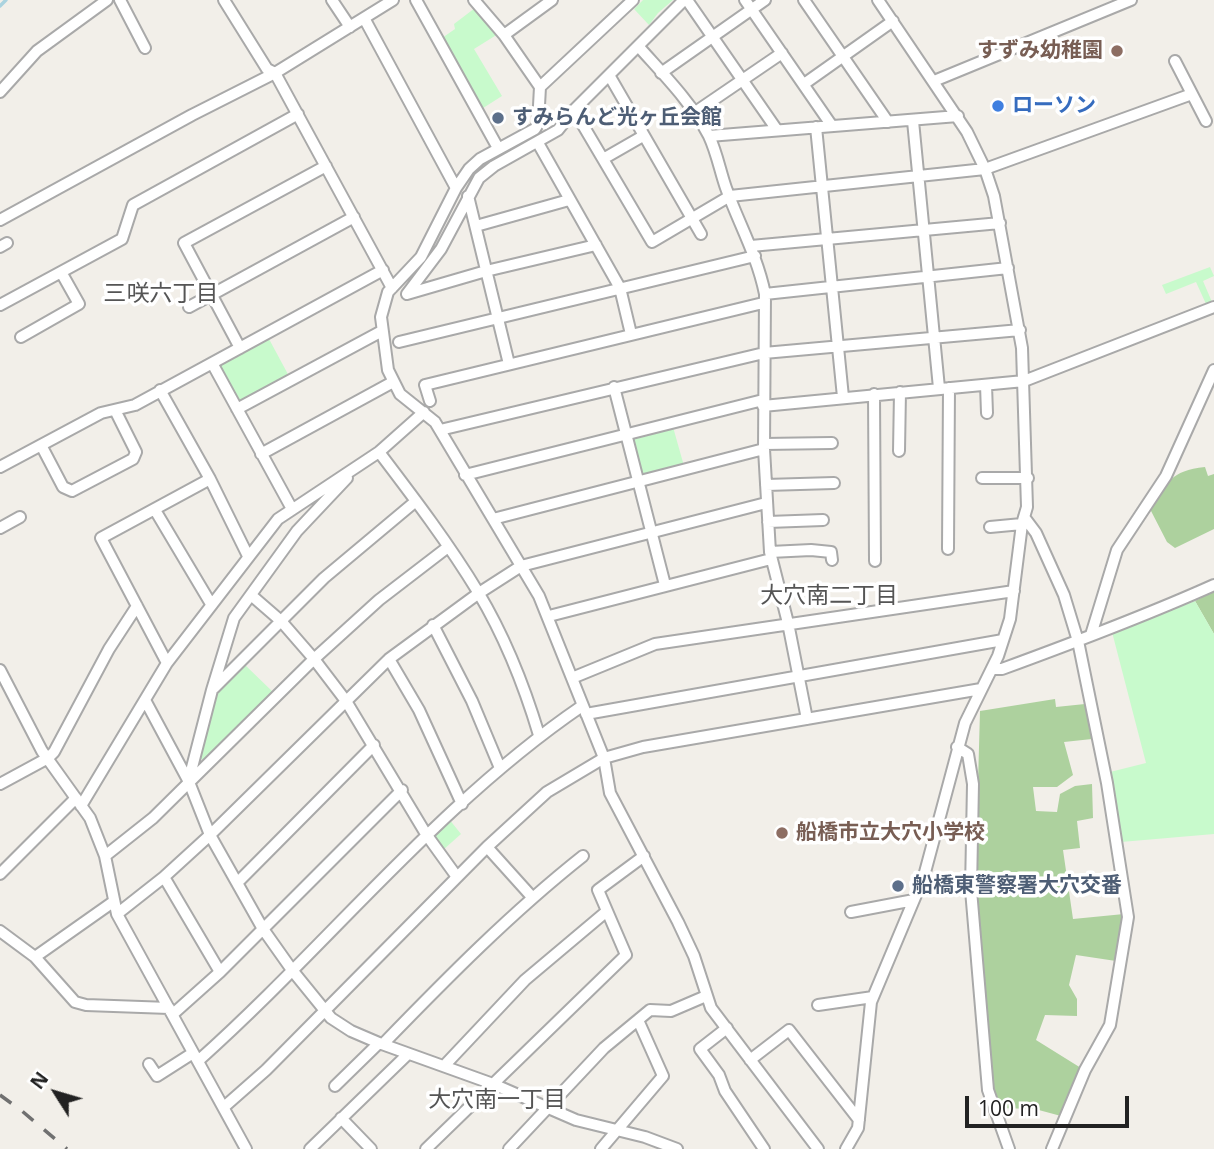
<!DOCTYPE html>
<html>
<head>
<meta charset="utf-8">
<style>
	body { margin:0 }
	#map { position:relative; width:1214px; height:1149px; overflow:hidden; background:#f2efe9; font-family:"Open Sans",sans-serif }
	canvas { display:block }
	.north { position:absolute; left:21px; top:1058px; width:70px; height:70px; -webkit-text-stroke:5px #fff; paint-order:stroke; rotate:307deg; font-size:19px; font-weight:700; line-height:28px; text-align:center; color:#222 }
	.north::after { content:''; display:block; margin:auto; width:24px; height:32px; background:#222; clip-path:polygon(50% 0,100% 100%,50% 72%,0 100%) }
	.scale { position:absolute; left:965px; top:1096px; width:164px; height:32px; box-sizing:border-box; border:4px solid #222; border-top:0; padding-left:9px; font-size:21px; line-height:24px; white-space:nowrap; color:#222; -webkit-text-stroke:5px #fff; paint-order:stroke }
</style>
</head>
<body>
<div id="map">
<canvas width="1214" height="1149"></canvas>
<div class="north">N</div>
<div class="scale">100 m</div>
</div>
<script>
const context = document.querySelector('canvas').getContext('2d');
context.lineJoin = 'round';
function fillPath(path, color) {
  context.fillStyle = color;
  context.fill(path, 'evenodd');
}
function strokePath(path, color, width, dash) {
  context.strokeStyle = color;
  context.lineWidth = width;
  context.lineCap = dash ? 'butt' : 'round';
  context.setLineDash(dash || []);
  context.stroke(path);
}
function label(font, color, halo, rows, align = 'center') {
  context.font = font + ' "Open Sans","Noto Sans JP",sans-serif';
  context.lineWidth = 7;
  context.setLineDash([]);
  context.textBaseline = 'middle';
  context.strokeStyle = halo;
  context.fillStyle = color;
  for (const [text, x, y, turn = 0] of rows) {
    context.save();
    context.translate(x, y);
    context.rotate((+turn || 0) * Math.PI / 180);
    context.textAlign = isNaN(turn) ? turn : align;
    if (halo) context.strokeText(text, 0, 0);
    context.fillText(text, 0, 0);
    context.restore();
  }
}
fillPath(new Path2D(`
	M1205,467L1208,476L1214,474V529L1175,548L1167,542L1150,509C1168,482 1170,471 1205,467Z
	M1214,591V634L1195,601Z
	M1055,699L1056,707L1085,704L1092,739L1064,742L1073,775L1057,787H1033L1036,811L1057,812L1060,794L1075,786L1092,784L1093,818L1077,821L1080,848L1063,850L1073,919L1124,914L1116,961L1076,955L1069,985L1077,999V1016L1045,1015L1036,1040L1081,1068L1061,1116L1035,1109L998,1108L992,1086L975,892L980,711Z`), '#add19e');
fillPath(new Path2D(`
	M643,0H673L658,13L649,25L634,9Z
	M475,8L498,34L474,49L502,96L480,110L442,38L455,29L454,24Z
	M1210,267L1214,276L1203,281L1212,302L1206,304L1196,282L1166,294L1162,285Z
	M269,339L290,378L241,403L237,402L219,370L221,365Z
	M673,427L684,466L643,476L639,473L630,440L633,436Z
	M1195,601L1214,634V834L1121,842L1110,772L1146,763L1112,632Z
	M244,664L273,692L205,762L200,758L217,690Z
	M449,819L461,834L443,850L434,837L437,829Z`), '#c8facc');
strokePath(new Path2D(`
	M0,6L6,0`), '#aad3df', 3.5);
const minor = new Path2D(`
	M120,0L145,48
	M224,0L267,69L275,73L392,288
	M332,0L350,27
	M416,0L498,148
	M474,0L504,35L540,87
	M633,0L540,87L538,124L535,129L480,159L469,169L456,188L421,257L388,292L381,317L388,370L400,394L435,422L539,596L604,758L610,793L678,922L694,956L711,1008L818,1149
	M687,0L777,130
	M745,0L832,126
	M804,0L888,122
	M364,18L456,188
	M504,35L552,0
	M639,47C663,74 692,103 709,136C717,153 720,171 726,188C739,224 757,255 765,294L764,449L770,552L788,623L807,719
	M1175,61L1206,121
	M661,73L765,0
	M609,75L701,234
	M934,81L1131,0
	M804,84L893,21
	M0,92L37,51L107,0
	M574,110L652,242L730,196L985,169L1192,94
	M694,113L782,53
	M913,121L939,388
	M816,127L843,397
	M709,136L958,116
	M538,143L620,288L631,334
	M603,159L643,136
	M468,196L509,364
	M0,220L192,115L275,73L393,0
	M476,226L569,200
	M751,246L1000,223
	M0,247L7,243
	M407,294L441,249L479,178L494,166L558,130L574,110L684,0
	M407,294L486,271L596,245
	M765,294L1008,268
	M0,305L122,239L133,205L298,114
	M189,307L354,217
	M21,337L79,304L61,272
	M399,342L755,256
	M240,348L184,243L326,166
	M212,363L292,509
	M986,385L987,413
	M614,387L665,585
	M160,390L210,479L248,556
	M874,394L875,561
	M430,401L425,385L763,303
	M763,406L1024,381L1214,307
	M237,409L382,331
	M440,430L764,353L1020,330
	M764,444L832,443
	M41,445L63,487L72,491L133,459L136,452L115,410
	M899,451L900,392
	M379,452C414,498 449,544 478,592C505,637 524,685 539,735
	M261,454L393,382
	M0,467L101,413L135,405L383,270
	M465,475L763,400
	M982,478H1028
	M766,485L834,483
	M155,510L211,604
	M1024,517L1036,533L1064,595L1078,641L1107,783L1128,917L1110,1025L1085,1070L1052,1149
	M493,519L764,449
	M768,522L823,520
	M990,527L1022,524
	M0,528L20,517
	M948,549L949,388
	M770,552L811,550L831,552L832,560
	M251,595L281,621L314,659L346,701L426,834L457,877
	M549,616L771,559
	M433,625L472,701L500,768
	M1091,635L1117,550L1166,476L1214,370
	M389,659L419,710L462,804
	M167,663L101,538L210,479
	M992,669H1002C1073,643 1145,616 1214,585
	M0,670L42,751L90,818L105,856L117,914L246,1149
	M572,678L655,644L1014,591
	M214,688L324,578L416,501
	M145,700L189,782L210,835L263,929L292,970L331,1018L351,1031L379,1043L493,1084L576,1120L645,1137L677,1149
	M586,714L1003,640
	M957,747L968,754L973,784L971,890L988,1090L1009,1149
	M189,779L212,690L234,618L297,531L347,478
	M0,784L48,758L54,752L109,649L137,606
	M81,806L167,663L278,519L379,452L424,412
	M487,847L532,897
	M105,856L153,818L314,659L379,600L448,547
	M0,874L76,798
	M164,877L220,972
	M237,883L374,745
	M851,912L914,900
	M117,914L164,877L210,835L389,659L479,593L521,566L766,503
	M0,931L35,957L75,1002L86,1005L169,1008
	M35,957L113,902
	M818,1005L873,997
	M173,1014L220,972L402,790
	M727,1028L700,1049L719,1075L725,1091L764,1149
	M383,1044C447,978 511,913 583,856
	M750,1060L789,1030L859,1120
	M198,1061C328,945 437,805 582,706
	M149,1064L157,1076L193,1053
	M444,1066L525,980L607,911
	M335,1086L379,1043
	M224,1107L266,1070L487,847L547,792L604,758L643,747L981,689
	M341,1118L371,1149
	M310,1149L408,1054
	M426,1149L626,955L598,890L644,856
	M509,1149L604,1048L650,1010L671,1011L706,996
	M601,1149L663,1076L638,1020
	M846,1149L858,1128L871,1002L924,876L965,723L998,656L1010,619L1022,524L1027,507L1022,348L994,196L985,169L967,132L878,0`);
strokePath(minor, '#a9a9a9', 14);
strokePath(minor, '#fff', 10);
strokePath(new Path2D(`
	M0,1095L22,1111L67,1149`), '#707070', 3.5, [14, 14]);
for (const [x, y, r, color] of [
	[1117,51,7,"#8d6e63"],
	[998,106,7,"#3f7fe0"],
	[498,118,7,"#5c6f8a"],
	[782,833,7,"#8d6e63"],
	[898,886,7,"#5c6f8a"]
]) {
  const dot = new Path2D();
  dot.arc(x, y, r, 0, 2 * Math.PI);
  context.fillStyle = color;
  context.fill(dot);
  strokePath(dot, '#fff', 2.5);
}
label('bold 21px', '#785e54', '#fff', [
	["すずみ幼稚園",1103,51],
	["船橋市立大穴小学校",796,833,"left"]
], 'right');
label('bold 21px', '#366cbe', '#fff', [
	["ローソン",1012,106]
], 'left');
label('bold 21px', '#4e5e75', '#fff', [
	["すみらんど光ヶ丘会館",512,118],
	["船橋東警察署大穴交番",912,886]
], 'left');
label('23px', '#555', '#fff', [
	["三咲六丁目",161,294],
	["大穴南二丁目",829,596],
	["大穴南一丁目",497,1100]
]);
</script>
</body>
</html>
